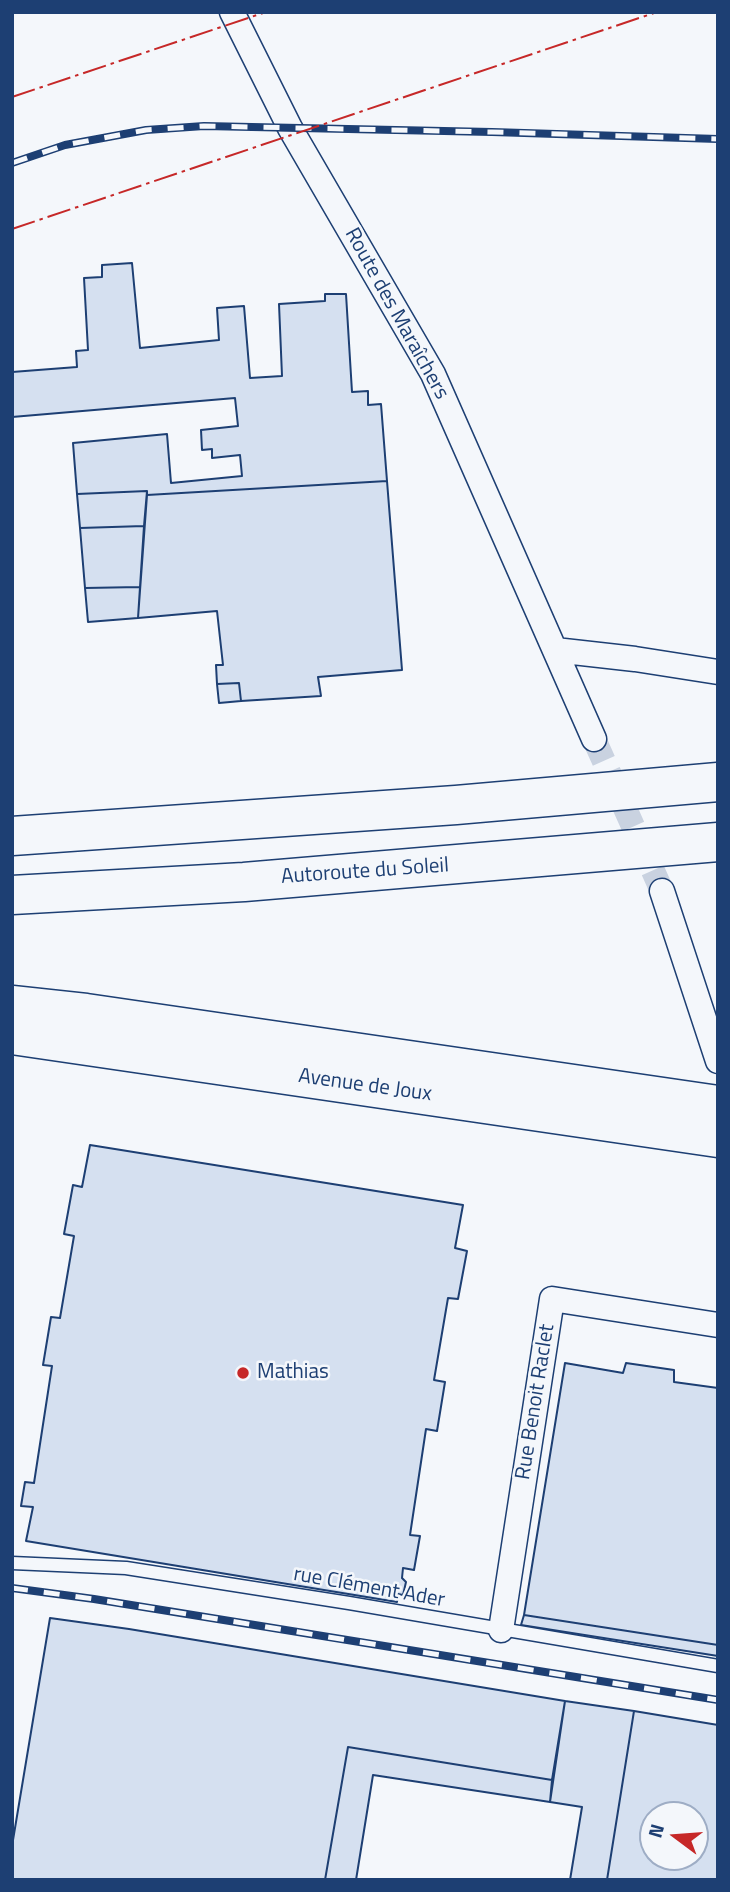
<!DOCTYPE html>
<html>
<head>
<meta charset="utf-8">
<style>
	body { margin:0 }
	#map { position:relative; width:730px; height:1892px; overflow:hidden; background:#f4f7fb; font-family:"Titillium Web",sans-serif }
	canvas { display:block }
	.frame { position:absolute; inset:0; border:14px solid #1d3f73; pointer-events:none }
	.north { position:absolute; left:639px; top:1801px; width:70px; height:70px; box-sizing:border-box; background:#f4f7fb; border:2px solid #9eadc5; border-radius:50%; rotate:286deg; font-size:19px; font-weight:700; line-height:28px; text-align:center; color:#1d3f73 }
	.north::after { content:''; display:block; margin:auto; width:24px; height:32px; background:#c62828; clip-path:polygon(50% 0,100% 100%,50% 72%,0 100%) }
</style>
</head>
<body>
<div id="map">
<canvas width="730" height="1892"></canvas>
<div class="frame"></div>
<div class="north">N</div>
</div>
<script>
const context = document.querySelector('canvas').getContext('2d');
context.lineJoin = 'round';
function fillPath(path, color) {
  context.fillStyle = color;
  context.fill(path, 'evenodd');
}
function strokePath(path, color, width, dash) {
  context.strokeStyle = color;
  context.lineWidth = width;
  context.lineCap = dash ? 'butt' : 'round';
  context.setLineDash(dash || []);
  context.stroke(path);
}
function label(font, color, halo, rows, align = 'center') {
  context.font = font + ' "Titillium Web",sans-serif';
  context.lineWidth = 5;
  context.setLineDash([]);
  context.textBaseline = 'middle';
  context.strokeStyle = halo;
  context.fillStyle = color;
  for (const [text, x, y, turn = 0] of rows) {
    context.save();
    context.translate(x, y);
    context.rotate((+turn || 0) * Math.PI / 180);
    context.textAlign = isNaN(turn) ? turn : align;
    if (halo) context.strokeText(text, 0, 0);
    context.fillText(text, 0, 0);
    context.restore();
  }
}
const building = new Path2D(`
	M132,263L140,348L219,340L217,308L244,306L250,378L282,376L279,304L325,301V294H346L352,392L368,391V405L381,404L387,481L147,495V491L77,494L73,443L167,434L171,483L242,476L240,455L212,458V449L202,450L201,430L238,426L235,398L12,417V372L77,367L76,351L88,350L84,278L102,277V265Z
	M387,481L402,670L318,677L321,696L241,701L239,683L217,684L216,665H223L217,611L138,618L147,495Z
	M147,491L144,526L80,528L77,494Z
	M144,526L140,587L85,588L80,528Z
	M140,587L138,618L88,622L85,588Z
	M239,683L241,701L219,703L217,684Z
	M90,1145L463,1205L455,1248L467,1251L458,1299L448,1298L434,1380L445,1382L437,1431L426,1429L410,1535L420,1536L414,1570L403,1568L402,1578L406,1582L403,1595L398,1594L397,1602L26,1541L33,1507L21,1506L25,1482L34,1483L52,1366L43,1365L51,1317L60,1318L74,1236L64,1234L73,1185L82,1187Z
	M565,1363L623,1373L626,1363L674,1370V1382L718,1388V1645L524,1615Z
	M524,1615L718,1645V1656L521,1625Z
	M50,1618L129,1629L565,1701L552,1780L348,1747L325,1880H12V1846Z
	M565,1701L634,1711L607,1880H570L582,1807L550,1802Z
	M634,1711L718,1725V1880H607ZM653,1815H695V1857H653Z
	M348,1747L552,1780L550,1802L373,1775L356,1880H325Z`);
fillPath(building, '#d5e0f0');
strokePath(building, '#1d3f73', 2);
strokePath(new Path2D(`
	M594,739L662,891`), '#c9d2e0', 24, [24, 12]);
const service = new Path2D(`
	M12,1563L126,1568L349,1603L718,1666`);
const minor = new Path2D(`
	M232,12L290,128L433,374L594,739
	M555,650L635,659L718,672
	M662,891L718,1061
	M501,1630L552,1299L718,1325`);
const primary = new Path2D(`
	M12,1005L86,1013L718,1105
	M12,1035L718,1138`);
const motorway = new Path2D(`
	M12,836L456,805L718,782
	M12,895L244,882L718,842`);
strokePath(service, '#1d3f73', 15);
strokePath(minor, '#1d3f73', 27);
strokePath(primary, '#1d3f73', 41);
strokePath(motorway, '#1d3f73', 41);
strokePath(service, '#f4f7fb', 12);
strokePath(minor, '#f4f7fb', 24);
strokePath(primary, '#f4f7fb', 38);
strokePath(motorway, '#f4f7fb', 38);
const rail = new Path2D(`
	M12,163L65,145L146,130L204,126L492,132L718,139
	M12,1588L94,1599L718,1700`);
strokePath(rail, '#1d3f73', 8);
strokePath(rail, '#f4f7fb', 5, [16]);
strokePath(new Path2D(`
	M12,97L266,12
	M12,229L657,12`), '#c62828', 2, [24, 5, 3.5, 5]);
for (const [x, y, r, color] of [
	[243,1373,7,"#c62828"]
]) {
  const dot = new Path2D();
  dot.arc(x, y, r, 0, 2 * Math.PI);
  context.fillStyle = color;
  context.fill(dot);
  strokePath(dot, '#f4f7fb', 2.5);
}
label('21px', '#1d3f73', '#f4f7fb', [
	["Route des Maraîchers",396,314,61],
	["Autoroute du Soleil",365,872,-4],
	["Avenue de Joux",365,1086,8],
	["Rue Benoit Raclet",536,1402,-81],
	["rue Clément Ader",369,1588,10]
]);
label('21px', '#1d3f73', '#f4f7fb', [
	["Mathias",257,1373]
], 'left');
</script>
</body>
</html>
